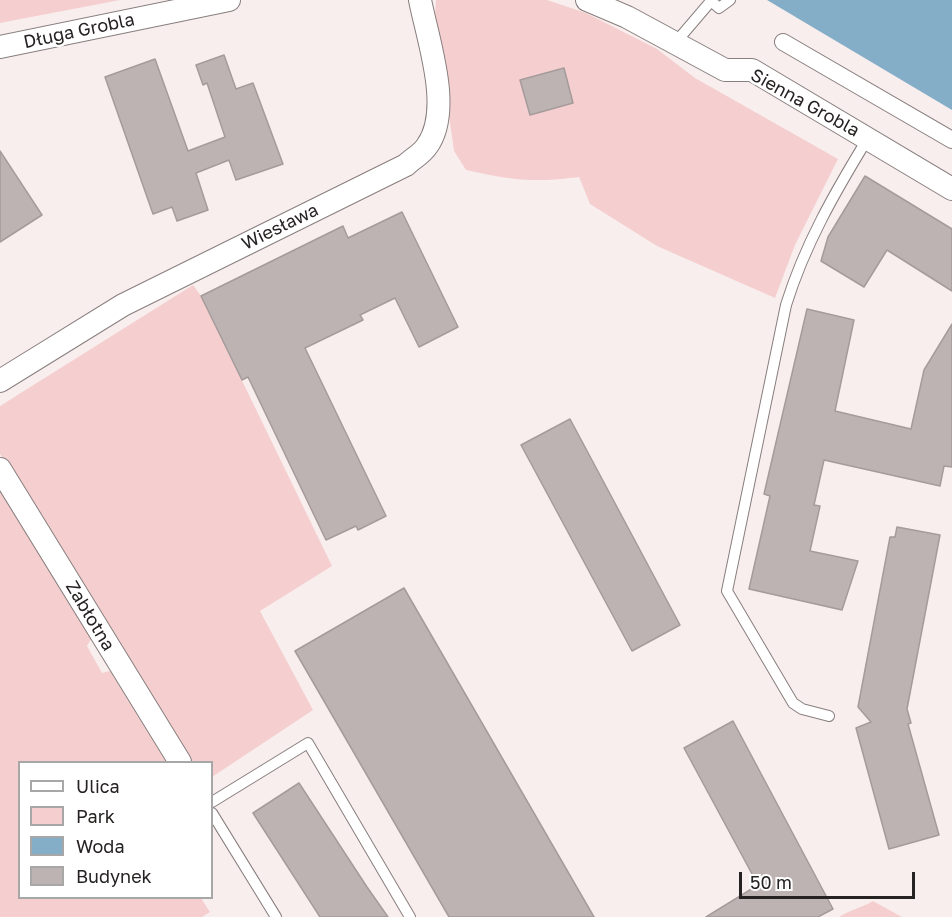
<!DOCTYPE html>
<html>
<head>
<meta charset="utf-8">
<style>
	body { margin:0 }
	#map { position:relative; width:952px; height:917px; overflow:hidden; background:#f9eeee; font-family:"Golos Text",sans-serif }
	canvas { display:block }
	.legend { position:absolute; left:18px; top:761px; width:195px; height:138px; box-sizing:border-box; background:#fff; border:2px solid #a8a7a7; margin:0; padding:8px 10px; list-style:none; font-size:18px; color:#262222 }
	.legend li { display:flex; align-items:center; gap:12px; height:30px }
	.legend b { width:30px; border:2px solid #a8a7a7 }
	.scale { position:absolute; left:739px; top:872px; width:176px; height:27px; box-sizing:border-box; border:3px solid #262222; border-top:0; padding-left:8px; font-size:18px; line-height:21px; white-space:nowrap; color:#262222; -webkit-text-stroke:4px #fff; paint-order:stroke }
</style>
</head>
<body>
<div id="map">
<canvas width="952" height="917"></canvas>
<ul class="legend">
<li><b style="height:8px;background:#fff"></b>Ulica</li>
<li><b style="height:16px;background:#f5cfcf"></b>Park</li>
<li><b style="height:16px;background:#84adc8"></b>Woda</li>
<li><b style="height:16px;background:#beb3b3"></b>Budynek</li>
</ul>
<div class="scale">50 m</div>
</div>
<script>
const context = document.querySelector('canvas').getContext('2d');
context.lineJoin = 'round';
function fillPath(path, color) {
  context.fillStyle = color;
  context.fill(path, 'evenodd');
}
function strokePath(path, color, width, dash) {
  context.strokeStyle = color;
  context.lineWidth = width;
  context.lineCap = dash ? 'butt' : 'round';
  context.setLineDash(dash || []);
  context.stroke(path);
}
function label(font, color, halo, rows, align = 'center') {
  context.font = font + ' "Golos Text",sans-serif';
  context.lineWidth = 5;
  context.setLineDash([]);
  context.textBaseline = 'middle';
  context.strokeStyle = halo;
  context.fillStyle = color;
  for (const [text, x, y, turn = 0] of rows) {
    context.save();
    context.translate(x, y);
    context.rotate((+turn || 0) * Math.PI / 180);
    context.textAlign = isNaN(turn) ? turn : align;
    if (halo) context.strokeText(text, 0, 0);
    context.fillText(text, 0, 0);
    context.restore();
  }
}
fillPath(new Path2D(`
	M0,0H120L0,23Z
	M436,0H547L586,13L657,49L695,78L838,159L795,245L775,298L657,246L590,204L579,177C533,183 510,180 466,170L454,151L435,16Z
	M193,285L201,296L332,566L260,611L313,710L212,777V762H192L0,454V406Z
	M0,490L91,639L87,646L102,673L110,671L166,762H20V898H201L210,912L202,917H0Z
	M873,901L902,917H839C850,910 861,908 873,901Z`), '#f5cfcf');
fillPath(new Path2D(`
	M767,0H952V110Z`), '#84adc8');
const building = new Path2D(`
	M224,55L236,89L253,83L283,164L236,180L229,160L196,173L208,210L177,221L172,207L153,214L105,77L155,59L188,151L225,137L207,83L203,85L196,65Z
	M564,68L573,103L530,115L520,80Z
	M0,151L42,215L0,242Z
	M865,176L952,229V291L887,250L864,287L821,261L828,237Z
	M402,212L458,327L419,347L395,298L360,315L363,320L305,348L386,516L358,530L356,526L326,540L248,377L242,380L201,296L343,226L348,238Z
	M807,309L854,320L835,411L911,429L924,370L952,324V467L944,466L940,486L824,460L814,505L820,506L810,551L858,561L842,610L749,589L770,496L764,494Z
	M570,419L680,625L632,651L521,445Z
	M897,527L940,535L907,709L911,723L908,724L939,835L889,849L856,728L871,722L858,707L890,537H895Z
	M404,588L594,917H449L295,651Z
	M733,721L833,909L818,917H706L758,885L684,748Z
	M299,783L367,887L388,917H320L253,813Z`);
fillPath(building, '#beb3b3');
strokePath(building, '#a59b9b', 1.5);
const service = new Path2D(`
	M710,0L719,8L730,0
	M676,42L711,1
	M829,716L802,709L793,703L727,591L786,305C805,244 835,192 868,138
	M212,802L308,743L410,917
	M212,813L276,917`);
const pedestrian = new Path2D(`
	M783,42L952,140`);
const minor = new Path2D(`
	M587,0L627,17L725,70H752L952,189
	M0,47L229,0
	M0,381L123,305L406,165C412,159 422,154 427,146C453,110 428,41 420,0
	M0,469L180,762`);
strokePath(service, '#887e7e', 12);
strokePath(pedestrian, '#887e7e', 18);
strokePath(minor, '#887e7e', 24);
strokePath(service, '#fff', 10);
strokePath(pedestrian, '#fff', 16);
strokePath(minor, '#fff', 22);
label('18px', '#262222', '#fff', [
	["Długa Grobla",79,31,-12],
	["Sienna Grobla",805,103,29],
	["Wiesława",280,227,-26],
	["Zabłotna",90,616,59]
]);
</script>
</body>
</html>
